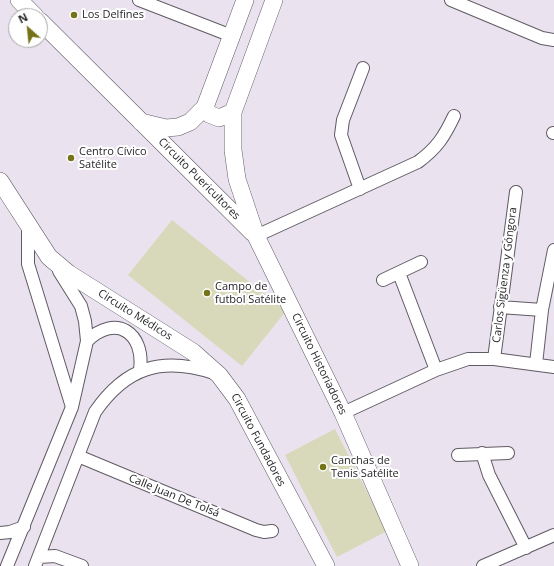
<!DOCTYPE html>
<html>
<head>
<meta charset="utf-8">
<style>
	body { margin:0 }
	#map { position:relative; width:554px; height:566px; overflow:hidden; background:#eae2ee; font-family:"Open Sans",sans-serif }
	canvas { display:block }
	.north { position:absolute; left:8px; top:8px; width:40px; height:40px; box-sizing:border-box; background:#fff; border:1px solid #a9a8a9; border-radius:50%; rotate:333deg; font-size:11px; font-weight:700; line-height:16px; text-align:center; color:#272529 }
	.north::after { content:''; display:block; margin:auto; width:14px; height:18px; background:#757318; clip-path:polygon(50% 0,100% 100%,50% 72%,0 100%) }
</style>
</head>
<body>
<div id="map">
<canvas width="554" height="566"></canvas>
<div class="north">N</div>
</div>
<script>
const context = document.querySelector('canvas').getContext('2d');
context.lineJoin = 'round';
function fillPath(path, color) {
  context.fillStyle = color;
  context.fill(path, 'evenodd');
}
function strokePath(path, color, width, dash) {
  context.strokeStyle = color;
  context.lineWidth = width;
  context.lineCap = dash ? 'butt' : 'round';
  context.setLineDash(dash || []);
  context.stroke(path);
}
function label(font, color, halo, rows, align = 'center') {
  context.font = font + ' "Open Sans",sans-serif';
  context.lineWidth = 4;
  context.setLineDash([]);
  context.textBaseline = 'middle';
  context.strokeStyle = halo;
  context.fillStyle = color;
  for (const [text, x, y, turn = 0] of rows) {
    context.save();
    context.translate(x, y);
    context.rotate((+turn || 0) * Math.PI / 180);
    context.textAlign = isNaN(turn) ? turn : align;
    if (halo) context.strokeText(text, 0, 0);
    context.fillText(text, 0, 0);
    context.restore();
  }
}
fillPath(new Path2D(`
	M172,220L286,311L242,366L128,275Z
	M335,429L387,531L337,557L285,455Z`), '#d8d9ba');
const street = new Path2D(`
	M139,0L232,36
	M451,0L542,38L554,40
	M553,133H554
	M360,189L341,135L343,120L363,68
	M28,224V264L72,407
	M256,236L418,162C437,148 444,137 454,116
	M399,273L436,370
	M383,280L421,262
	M500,307L542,310
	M87,341C116,313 145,333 140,370
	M494,359L516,192
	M536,364L542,310L554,250
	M343,413L436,370L468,359H494L554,367
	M482,453L489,475L526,548
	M458,455L508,453
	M78,456L256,530L264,532L272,531
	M0,533L10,532L24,527
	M39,557L55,556L82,566
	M7,566L72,407L87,341L85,321L81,306L59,271
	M35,566L95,412C126,367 162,356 214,373
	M483,566L554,535`);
const secondary = new Path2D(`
	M19,0L35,16
	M274,0L233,112V150L237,179L256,236L343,413L410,566
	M40,21L253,233
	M205,107L209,114L219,118L233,112
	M141,122L166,128L178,127L190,122L205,107L245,0
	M0,181L49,257L68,273L193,352L219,375L237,399L326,566`);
strokePath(street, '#605a64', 14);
strokePath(secondary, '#605a64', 18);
strokePath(street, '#fff', 12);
strokePath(secondary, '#fff', 17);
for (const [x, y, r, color] of [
	[74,15,4,"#757318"],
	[71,158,4,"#757318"],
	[207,293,4,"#757318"],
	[323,467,4,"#757318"]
]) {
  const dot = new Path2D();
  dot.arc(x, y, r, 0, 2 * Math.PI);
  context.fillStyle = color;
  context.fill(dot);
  strokePath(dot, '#fff', 1.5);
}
label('11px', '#272529', '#fff', [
	["Los Delfines",82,15],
	["Centro Cívico",79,152],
	["Satélite",79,165],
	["Campo de",215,287],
	["futbol Satélite",215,300],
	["Canchas de",331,461],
	["Tenis Satélite",331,474]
], 'left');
label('11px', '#272529', '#fff', [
	["Circuito Puericultores",199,179,45],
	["Carlos Sigüenza y Góngora",505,275,-83],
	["Circuito Médicos",135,315,32],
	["Circuito Historiadores",319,364,64],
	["Circuito Fundadores",258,440,62],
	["Calle Juan De Tolsá",174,496,22]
]);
</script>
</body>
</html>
